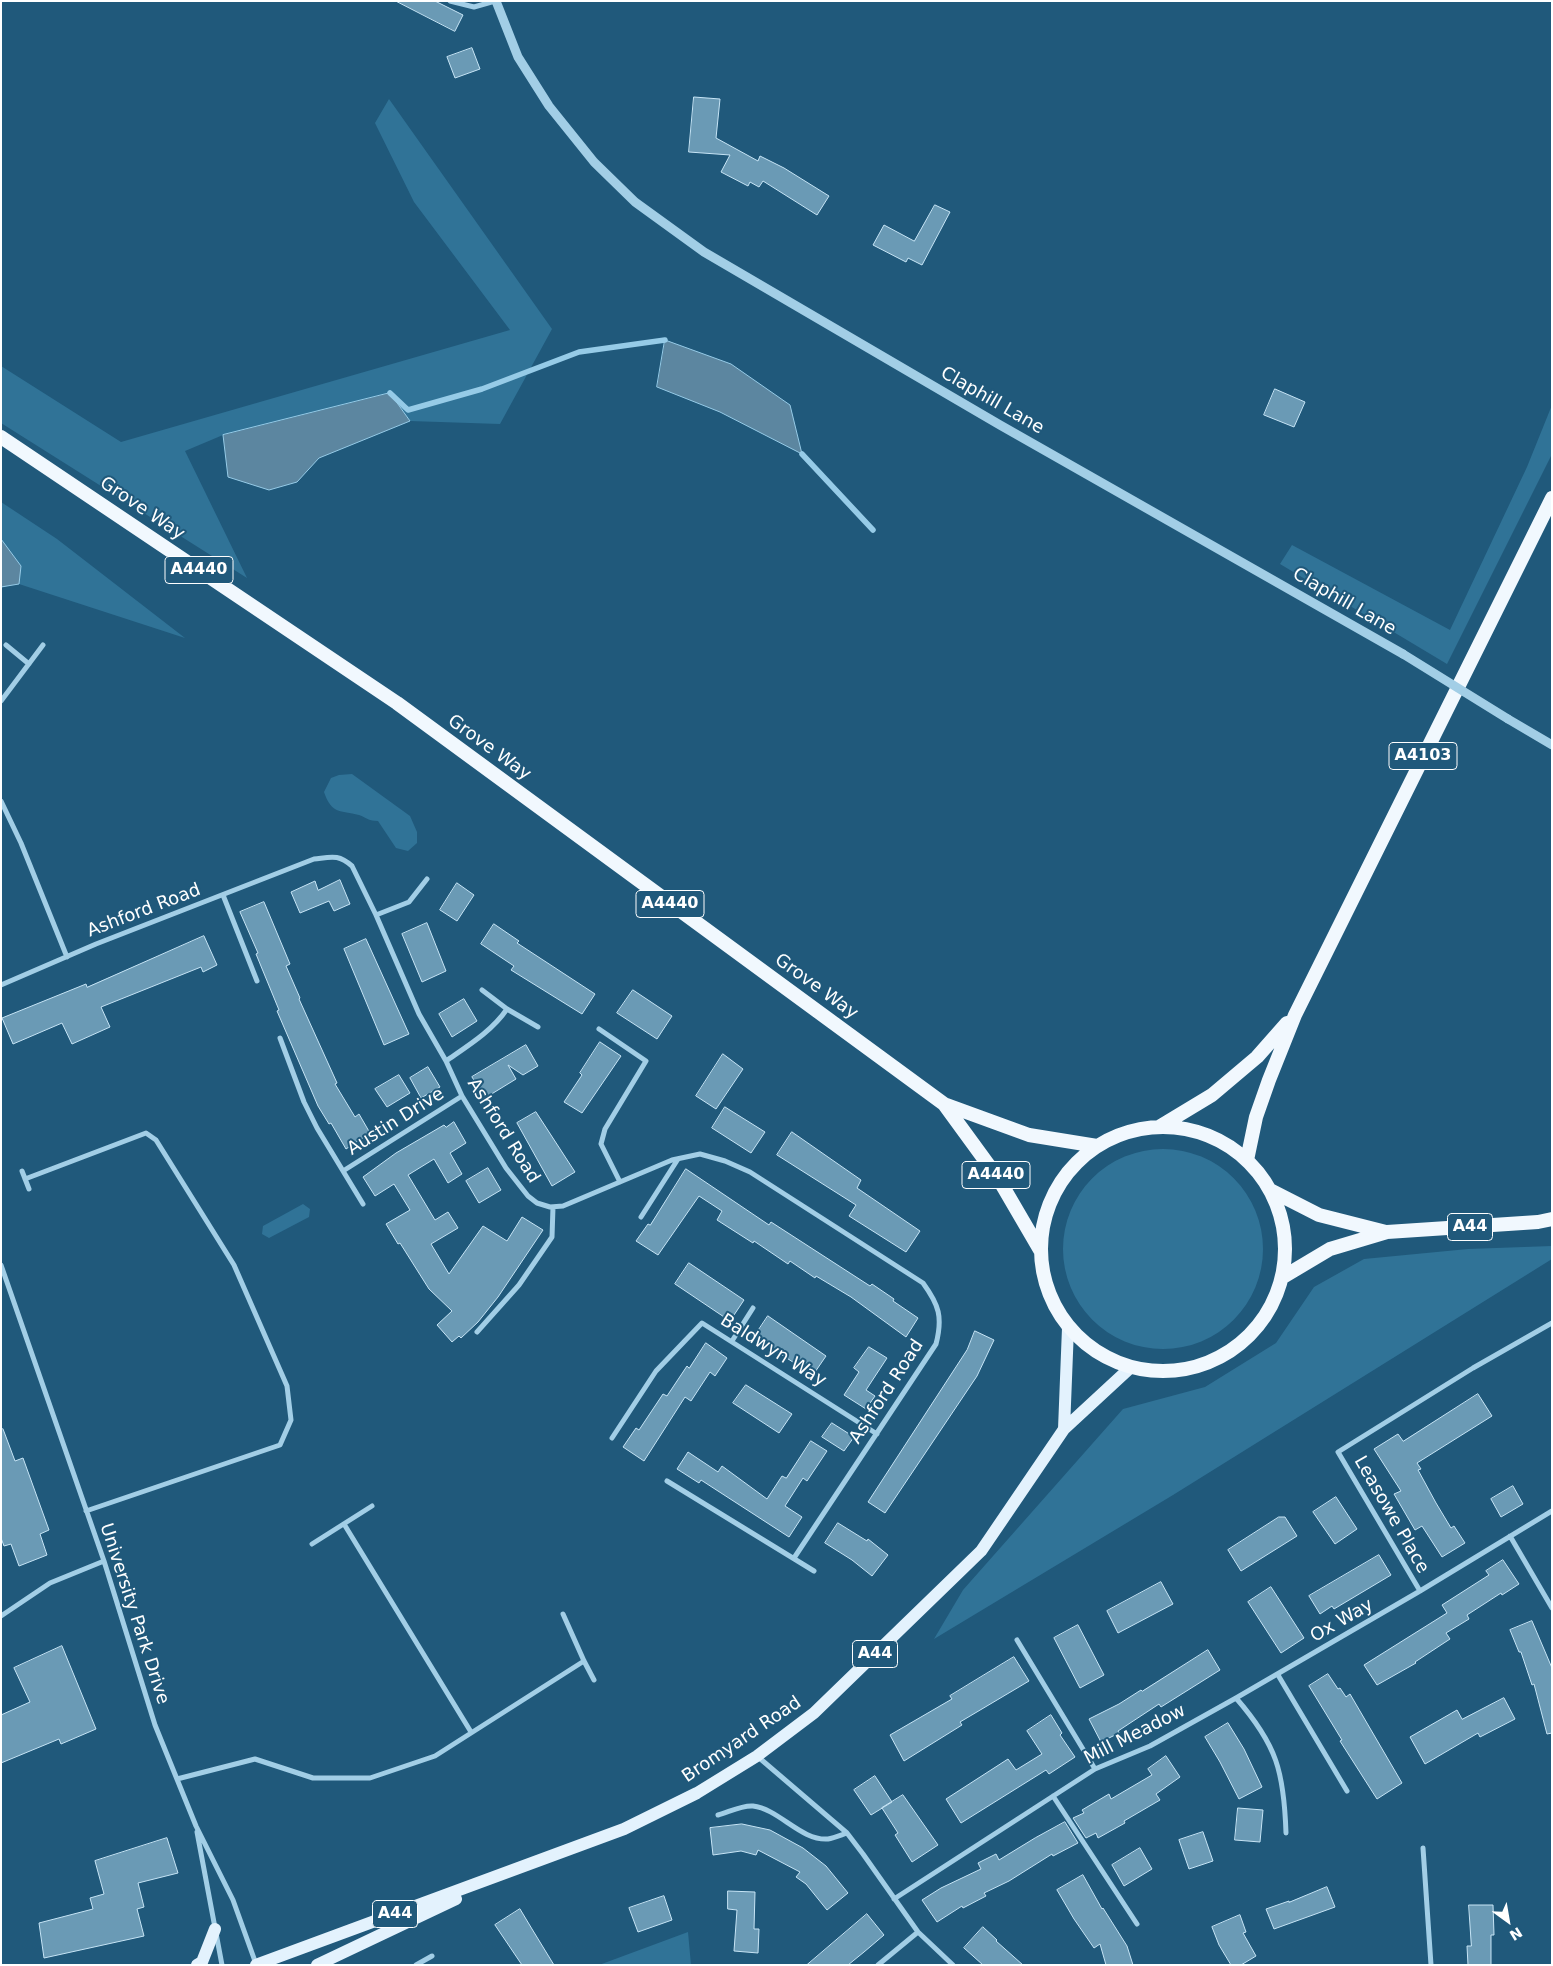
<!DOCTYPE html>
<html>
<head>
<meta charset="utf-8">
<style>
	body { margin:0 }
	#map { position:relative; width:1553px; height:1966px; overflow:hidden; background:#20597b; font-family:"DejaVu Sans",sans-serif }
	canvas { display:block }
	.frame { position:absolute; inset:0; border:2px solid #fff; pointer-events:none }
	.north { position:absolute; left:1483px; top:1896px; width:50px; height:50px; -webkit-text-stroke:4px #20597b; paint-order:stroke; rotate:148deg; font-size:14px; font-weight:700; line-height:20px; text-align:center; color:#fff }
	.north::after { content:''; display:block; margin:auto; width:18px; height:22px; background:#fff; clip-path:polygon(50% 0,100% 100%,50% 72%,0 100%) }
</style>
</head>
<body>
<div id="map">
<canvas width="1553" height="1966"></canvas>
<div class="frame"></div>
<div class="north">N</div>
</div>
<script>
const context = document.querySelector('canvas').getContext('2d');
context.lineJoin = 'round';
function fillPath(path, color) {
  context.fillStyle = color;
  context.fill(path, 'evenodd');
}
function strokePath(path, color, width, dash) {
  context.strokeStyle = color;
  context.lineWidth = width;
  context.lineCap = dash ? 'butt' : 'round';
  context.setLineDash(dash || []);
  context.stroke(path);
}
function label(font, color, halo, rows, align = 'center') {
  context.font = font + ' "DejaVu Sans",sans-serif';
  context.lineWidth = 4;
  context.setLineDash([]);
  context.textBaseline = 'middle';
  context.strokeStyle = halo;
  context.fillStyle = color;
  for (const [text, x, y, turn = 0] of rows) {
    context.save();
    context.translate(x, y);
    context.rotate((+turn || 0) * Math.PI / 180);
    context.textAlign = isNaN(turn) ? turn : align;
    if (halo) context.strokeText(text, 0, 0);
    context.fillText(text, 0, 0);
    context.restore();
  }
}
fillPath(new Path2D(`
	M389,99L552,329L500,424L410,421L390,393L223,435L185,451L247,578L1,423V366L121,442L510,330L414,202L375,123Z
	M1552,405V454L1447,664L1280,564L1292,545L1450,630L1527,467Z
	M1,502L57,539L185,638L19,584L1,554Z
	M352,774L410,816L417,832V843L408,851L396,848L378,821C369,821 367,818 359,815C340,810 332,815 324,792L331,778L339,775Z
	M1063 1249a100 100 0 1 1 200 0a100 100 0 1 1-200 0Z
	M303,1204L310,1209L309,1217L269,1238L262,1234L263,1226Z
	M1552,1246V1259L1173,1495L934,1639L963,1590L1123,1409L1205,1387L1276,1343L1314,1287L1364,1259L1468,1249Z
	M688,1932L691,1965H599Z`), '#307397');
const water = new Path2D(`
	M665,340L731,364L790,405L802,454L720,412L657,387Z
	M390,393L410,421L319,458L297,482L269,490L228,477L223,435Z
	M1,539L21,566L19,584L1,587Z`);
fillPath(water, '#5c86a0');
strokePath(water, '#96cbe7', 1);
strokePath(new Path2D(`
	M390,393L408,410L482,389L579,352L665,340
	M802,454L873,530`), '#96cbe7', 5.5);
const building = new Path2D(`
	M396,1H435L463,15L455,31Z
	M472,48L480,69L455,78L447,57Z
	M694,97L720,99L716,138L758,161L760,156L784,168L829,196L817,215L763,181L759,187L750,182L748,186L721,172L730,155L689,152Z
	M935,205L950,212L922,265L908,258L906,262L873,245L884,225L914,241Z
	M1275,389L1305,402L1294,427L1264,415Z
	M340,880L350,904L334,911L329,901L300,913L291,892L315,881L318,890Z
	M457,883L474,895L457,921L440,910Z
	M264,902L290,964L286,966L300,998L299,999L337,1083L335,1084L355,1117L359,1114L370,1133L346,1149L331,1123L329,1124L318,1106L277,1011L279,1010L256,954L258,953L240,912Z
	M427,923L446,971L422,982L402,934Z
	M494,924L519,941L517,943L595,994L582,1014L511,970L514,966L481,944Z
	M204,936L217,965L203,972L201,967L101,1007L110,1027L72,1044L62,1023L13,1044L2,1018L86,984L87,987Z
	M366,939L409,1034L384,1045L344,949Z
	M633,990L672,1016L657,1039L617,1013Z
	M464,999L477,1021L452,1037L439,1014Z
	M600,1042L621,1056L582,1113L564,1102L582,1075L580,1073Z
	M526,1045L538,1066L523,1075L508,1065L516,1079L485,1098L472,1077Z
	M723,1054L743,1069L716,1109L696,1096Z
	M428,1067L440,1087L421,1098L410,1078Z
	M399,1075L410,1093L387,1107L375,1089Z
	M725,1107L765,1132L751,1153L712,1128Z
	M536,1112L575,1172L552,1186L517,1123Z
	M454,1122L466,1143L450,1153L462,1174L448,1183L434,1159L408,1175L435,1220L448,1212L458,1228L431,1244L449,1274L483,1226L507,1241L522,1217L543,1230L498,1297L478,1322L461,1338L459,1336L452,1342L437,1325L452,1311L429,1289L400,1243L398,1244L386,1224L410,1210L394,1184L375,1196L363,1177L396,1153L444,1125L446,1127Z
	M792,1132L861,1180L857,1188L920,1231L906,1252L849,1216L856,1205L777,1155Z
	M488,1168L501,1190L479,1203L466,1181Z
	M686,1169L769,1225L771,1222L870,1286L872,1284L894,1299L893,1301L918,1318L906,1337L851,1297L816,1276L815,1278L790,1261L788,1264L754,1241L753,1243L717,1220L722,1211L699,1196L658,1255L636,1241L648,1224L650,1225Z
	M689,1263L744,1300L730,1321L675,1284Z
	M768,1316L826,1356L813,1375L754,1337Z
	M975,1331L994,1340L977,1376L885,1513L868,1502L967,1350Z
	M706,1343L727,1358L715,1376L710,1372L691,1401L685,1397L644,1461L623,1447L636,1428L639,1430L663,1394L667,1396L687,1366L689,1368Z
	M869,1347L887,1358L866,1390L875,1396L866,1409L844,1395L859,1372L854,1368Z
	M746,1385L792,1414L779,1433L733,1403Z
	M1478,1394L1492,1416L1417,1463L1421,1469L1418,1470L1436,1503L1451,1528L1454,1526L1465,1543L1442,1557L1422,1526L1415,1530L1394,1494L1401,1491L1374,1449L1398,1434L1403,1441Z
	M832,1423L854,1437L844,1451L822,1437Z
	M3,1429L15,1461L23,1458L49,1530L40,1534L47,1555L19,1566L11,1544L4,1546L1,1538V1430Z
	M811,1441L827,1451L807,1481L803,1478L785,1506L802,1517L789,1537L701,1480L699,1483L677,1469L688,1452L718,1472L722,1466L767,1499L782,1476L786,1478Z
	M1513,1486L1523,1504L1501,1517L1491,1499Z
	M1336,1497L1357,1529L1335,1544L1313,1512Z
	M1279,1517H1285L1297,1536L1241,1571L1228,1550Z
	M838,1523L867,1541L868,1539L888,1555L872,1576L852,1560L825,1543Z
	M1379,1555L1391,1575L1334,1609L1332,1606L1320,1614L1309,1596Z
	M1503,1560L1519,1584L1502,1595L1501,1593L1467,1615L1469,1619L1446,1633L1450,1639L1415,1662L1416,1663L1377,1685L1364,1665L1447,1613L1442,1605L1489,1575L1486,1571Z
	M1161,1582L1173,1604L1118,1633L1107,1611Z
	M1271,1587L1304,1638L1281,1653L1248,1602Z
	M1532,1621L1552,1668V1733L1547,1734L1534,1684L1532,1685L1521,1652H1519L1510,1630Z
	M1078,1625L1104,1675L1080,1688L1054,1638Z
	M62,1646L96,1729L61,1744L59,1739L1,1763V1715L30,1702L14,1668Z
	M1208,1650L1220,1670L1161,1707L1159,1704L1118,1731L1119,1733L1101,1742L1089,1719L1119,1704L1141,1690L1142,1691Z
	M1014,1657L1029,1681L960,1722L962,1725L904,1761L890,1735L952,1699L950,1696Z
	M1328,1674L1338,1689L1340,1688L1346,1697L1350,1694L1402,1783L1377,1799L1340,1741L1342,1740L1309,1686Z
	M1504,1698L1515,1719L1480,1737L1478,1733L1425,1764L1410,1737L1457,1710L1462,1719Z
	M1051,1715L1062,1733L1060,1735L1075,1757L1049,1774L1046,1770L961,1823L946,1799L1008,1759L1016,1770L1042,1754L1027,1731Z
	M1228,1723L1244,1749L1262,1787L1239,1799L1220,1762L1205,1737Z
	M1166,1756L1180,1777L1156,1794L1160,1800L1124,1821L1125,1823L1098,1838L1096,1833L1086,1838L1073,1818L1084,1813L1082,1810L1109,1794L1111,1799L1152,1775L1148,1769Z
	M875,1776L892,1802L871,1815L854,1790Z
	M903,1795L938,1845L912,1862L895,1835L898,1833L882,1808Z
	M1238,1808L1263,1810L1260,1842L1235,1840Z
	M1065,1822L1078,1843L1053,1856L1052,1854L1009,1881L984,1893L986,1896L963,1908L962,1906L937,1922L922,1900L941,1888L981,1869L978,1863L996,1854L999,1860L1035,1838Z
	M742,1824L770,1830L803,1848L826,1866L848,1893L827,1910L806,1884L796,1877L800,1872L758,1850L756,1855L741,1851L713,1855L710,1828Z
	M1203,1832L1213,1861L1189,1869L1179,1840Z
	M167,1838L178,1873L138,1883L144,1907L137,1909L144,1936L44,1958L39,1923L93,1909L90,1898L104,1894L95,1861Z
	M1140,1848L1152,1869L1124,1886L1112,1865Z
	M1083,1875L1102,1909L1103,1908L1127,1946L1133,1965H1106L1100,1944L1094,1948L1074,1919L1057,1890Z
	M1327,1887L1335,1907L1274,1929L1266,1909L1289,1901V1902Z
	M728,1891L755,1892L754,1929H759L758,1953L734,1951L737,1910L728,1909Z
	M664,1896L672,1920L638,1932L629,1908Z
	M1469,1905H1493L1494,1935H1491V1965H1468L1467,1946H1471Z
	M520,1909L532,1929L554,1965H522L495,1925Z
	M867,1914L884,1935L864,1952L848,1965H807Z
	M1240,1915L1246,1932L1243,1933L1256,1956L1241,1965H1231L1219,1945L1212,1927Z
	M983,1927L997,1940L996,1941L1023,1965H983L964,1948Z`);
fillPath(building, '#6a9ab5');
strokePath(building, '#c6e4f5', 1);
strokePath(new Path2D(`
	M450,1L474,7L495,1
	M6,645L29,664
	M1,701L43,645
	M1,801L21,843L67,957
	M223,895L257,981
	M376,915L409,902L427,879
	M1,985L96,944L314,859C332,857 338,854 352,866L376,915L419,1014L446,1061L462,1096L506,1168L528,1196L537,1203L550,1207L563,1206L672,1160L700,1154L725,1161L750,1172L923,1283C939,1305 943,1317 936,1344L794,1558
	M482,990L507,1009L538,1027
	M599,1029L646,1061L605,1129L601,1144L620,1182
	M280,1038L304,1102L317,1128L363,1204
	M446,1061C469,1045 492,1031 507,1009
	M22,1171L29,1189
	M343,1171L462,1096
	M25,1179L146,1133L156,1140L234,1265L287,1386L291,1420L280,1445L86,1511
	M641,1217L678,1159
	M1,1265L104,1561L155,1725L196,1826L233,1900L256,1964
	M477,1332L519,1285L552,1237L553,1207
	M732,1341L753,1308
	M612,1438L656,1371L702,1323L877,1434
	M667,1481L814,1571
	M344,1524L471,1732
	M1510,1536L1552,1608
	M312,1544L372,1506
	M1420,1591L1338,1452L1473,1368L1552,1323
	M563,1614L584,1661L594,1680
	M1,1616L50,1583L104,1561
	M1017,1640L1095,1769
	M1278,1675L1347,1791
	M1236,1698C1277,1745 1284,1772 1286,1833
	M757,1756L847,1833L863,1854L918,1932L953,1965
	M177,1779L255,1759L313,1778H370L435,1756L584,1661
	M1053,1796L1137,1924
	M718,1815C729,1812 742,1805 753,1806C779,1809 801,1841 828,1839C834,1838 841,1835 847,1833
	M197,1832L222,1965
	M1423,1848L1431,1965
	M894,1899L1095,1769L1150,1746L1236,1698L1420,1591L1552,1511
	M416,1965L432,1956
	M878,1965L918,1932`), '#a2cee6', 5);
strokePath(new Path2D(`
	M496,1L518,57L549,106L594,162L635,202L704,252L1000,425L1403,654
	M1508,719L1552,745`), '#a2cee6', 9);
strokePath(new Path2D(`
	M1064,1429L1068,1328
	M197,1965L202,1962L215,1929
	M256,1965L624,1829L697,1793L757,1756L814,1713L981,1551L1064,1429L1130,1368
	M317,1965L456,1899`), '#e3f2fd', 12);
strokePath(new Path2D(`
	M1,437L397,703L944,1104L1029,1135L1097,1146
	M944,1104L998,1178L1040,1250
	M1041 1249a122 122 0 1 1 244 0a122 122 0 1 1-244 0Z
	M1159,1127L1212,1095L1257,1057L1287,1023
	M1247,1160L1256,1117L1269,1080L1295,1015L1552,498
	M1270,1190L1319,1215L1386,1232
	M1283,1277L1330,1249L1387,1232L1538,1222L1552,1219`), '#f1f8fe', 14);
strokePath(new Path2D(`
	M1403,654L1508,719`), '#a2cee6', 9);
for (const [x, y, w] of [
	[199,570,68],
	[1423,756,68],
	[670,904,68],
	[996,1175,68],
	[1470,1227,45],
	[875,1654,45],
	[395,1914,45]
]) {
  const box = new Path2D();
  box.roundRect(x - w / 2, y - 13.5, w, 27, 4);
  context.fillStyle = '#20597b';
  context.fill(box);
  strokePath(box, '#fff', 1);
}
label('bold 16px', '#fff', null, [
	["A4440",199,570],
	["A4103",1423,756],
	["A4440",670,904],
	["A4440",996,1175],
	["A44",1470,1227],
	["A44",875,1654],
	["A44",395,1914]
]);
label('18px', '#fff', '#20597b', [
	["Claphill Lane",992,401,30],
	["Grove Way",142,509,34],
	["Claphill Lane",1344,602,30],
	["Grove Way",489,748,36],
	["Ashford Road",144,911,-21],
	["Grove Way",816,987,36],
	["Austin Drive",396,1122,-32],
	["Ashford Road",503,1131,58],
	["Baldwyn Way",773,1351,32],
	["Ashford Road",887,1392,-57],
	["Leasowe Place",1391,1515,60],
	["University Park Drive",134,1614,72],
	["Ox Way",1342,1621,-30],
	["Mill Meadow",1135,1735,-27],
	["Bromyard Road",742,1740,-34]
]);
</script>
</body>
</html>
